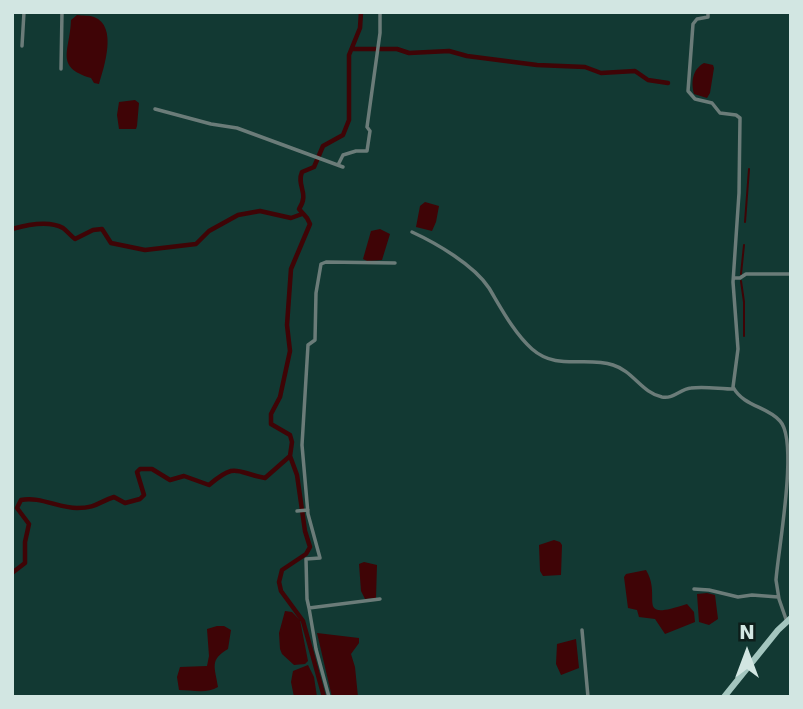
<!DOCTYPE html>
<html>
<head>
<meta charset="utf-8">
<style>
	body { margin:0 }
	#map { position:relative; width:803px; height:709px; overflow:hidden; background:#123933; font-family:"DejaVu Sans",sans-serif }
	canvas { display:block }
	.frame { position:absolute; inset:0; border:14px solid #d2e6e2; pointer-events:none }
	.north { position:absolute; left:712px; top:618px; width:70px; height:70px; -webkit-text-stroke:5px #0d1d1a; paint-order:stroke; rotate:0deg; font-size:19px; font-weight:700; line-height:28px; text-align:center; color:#d2e6e2 }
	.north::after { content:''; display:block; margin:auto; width:24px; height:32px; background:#d2e6e2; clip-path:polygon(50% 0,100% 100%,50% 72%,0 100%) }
</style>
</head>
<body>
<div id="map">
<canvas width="803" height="709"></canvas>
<div class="frame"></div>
<div class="north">N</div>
</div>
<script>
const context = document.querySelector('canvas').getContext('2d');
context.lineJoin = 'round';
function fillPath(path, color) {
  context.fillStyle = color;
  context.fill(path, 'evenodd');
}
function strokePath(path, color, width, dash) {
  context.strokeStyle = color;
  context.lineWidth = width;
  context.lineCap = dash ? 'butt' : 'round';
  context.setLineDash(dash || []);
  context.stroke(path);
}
fillPath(new Path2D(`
	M77,15C82,16 90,15 94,17C118,26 104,67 99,84L94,83L91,78C54,67 70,51 71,20Z
	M704,63L713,65L714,68L710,93L707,98L694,94C691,82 692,70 704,63Z
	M135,100L139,103L137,126L136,129H119L117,115L119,102Z
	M425,202L439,206L436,222L432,231L416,227L420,206Z
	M380,229L390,234L382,260L367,261L363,259L371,231Z
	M554,540L560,542L562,545L561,575L543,576L540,571L539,545Z
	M364,562L377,565L376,598L365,599L361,591L359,564Z
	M646,570C663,598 633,622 687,604L694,612L695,622L665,634L655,619L639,617L637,610L628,608L624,577L626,574Z
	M707,593L715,595L718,619L709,625L699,622L697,594Z
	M285,611L292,612L300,620L308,661L305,664L294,665L282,654L280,649L279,633Z
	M217,626H224L231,630L228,649C209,660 215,667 218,687C207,694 192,690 179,690L177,677L180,667L207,666L209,656L207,629Z
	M317,633L359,638V643L351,654L355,667L358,697H332Z
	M576,639L579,668L561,675L556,664L557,644Z
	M308,665L314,677L317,697H294L291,682L293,671Z`), '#3f0406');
strokePath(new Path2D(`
	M745,222L749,169
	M741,274L744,245
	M741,281L744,302V336`), '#3f0406', 2);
strokePath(new Path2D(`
	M352,49H397L409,53L449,51L467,56L537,65L585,67L601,73L635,71L648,80L668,83
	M12,229C26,225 49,220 63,228C67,231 71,236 75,239L93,230L102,229L111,243L145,250L196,244L209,231L238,215L260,211L291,218L302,214
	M12,573L25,563V542L29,524L17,508L21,500C39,496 59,508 77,508C97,508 98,502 114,497L125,503L140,499L144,495L137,472L140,469H152L170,480L184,476L209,485C237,461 236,473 265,478L290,456
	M324,697L303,621L281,591L279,582L282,570L306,554L310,547L305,531L297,475L290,456L292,442L290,435L271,424V414L280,397L290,351L287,325L291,269L310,224L307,218L299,209C310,193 296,186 302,172L314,167L323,146L343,135L349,120V55L360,28L361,12`), '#3f0406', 4.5);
strokePath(new Path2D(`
	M708,12V17L697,19L693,24L688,91L695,99L712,103L720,113L736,115L740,118L739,193L733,282L738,349L733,387C744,407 767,406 780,421C799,441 778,550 776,580L779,599L787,622
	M22,46L24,12
	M61,69L62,12
	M155,109L211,124L237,128L343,167
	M338,165L343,155L356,151H367L370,131L367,127L380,33V12
	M412,232C436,243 474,265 489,288C501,308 514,333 532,349C557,371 585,356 613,365C633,371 642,393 662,397C674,399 680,389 691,388C705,386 720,389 734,389
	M734,278H740L746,274H791
	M297,511L308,510
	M694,589L709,590L738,597L752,595L778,597
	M380,599L309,608L307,599L306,559L320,558L308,514L302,445L308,345L315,340L316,293L321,264L326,262L395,263
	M309,608L316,649L329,697
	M582,630L588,697`), '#6b7c79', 3.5);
strokePath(new Path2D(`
	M724,697L778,630L791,618`), '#a3c6bf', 6);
</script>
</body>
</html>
